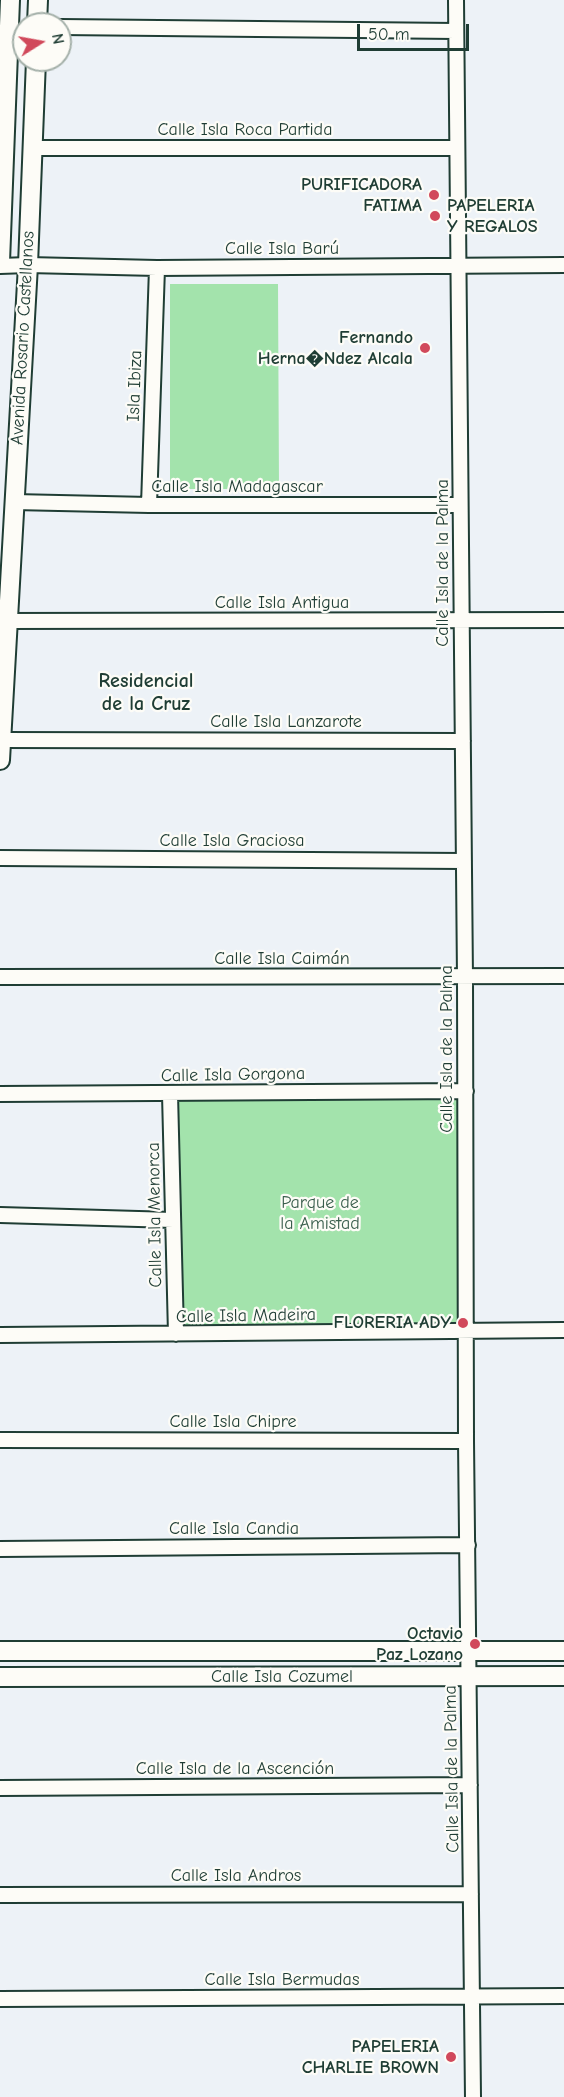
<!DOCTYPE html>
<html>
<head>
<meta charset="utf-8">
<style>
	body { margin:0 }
	#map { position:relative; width:564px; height:2097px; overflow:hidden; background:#edf2f7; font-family:"Comic Neue",sans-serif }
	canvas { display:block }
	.north { position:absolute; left:12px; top:12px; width:60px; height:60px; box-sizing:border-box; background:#fdfcf7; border:2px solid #a4b0a9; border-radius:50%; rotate:79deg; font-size:16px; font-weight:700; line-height:24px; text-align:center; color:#1f3d34 }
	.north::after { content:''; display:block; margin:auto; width:21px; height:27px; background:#d1495b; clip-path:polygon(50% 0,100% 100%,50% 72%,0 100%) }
	.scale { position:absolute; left:357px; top:24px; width:112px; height:27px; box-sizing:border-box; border:3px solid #1f3d34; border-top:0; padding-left:8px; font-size:18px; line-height:21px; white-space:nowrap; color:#1f3d34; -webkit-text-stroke:4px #fdfcf7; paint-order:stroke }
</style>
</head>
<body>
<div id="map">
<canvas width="564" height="2097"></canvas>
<div class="north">N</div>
<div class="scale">50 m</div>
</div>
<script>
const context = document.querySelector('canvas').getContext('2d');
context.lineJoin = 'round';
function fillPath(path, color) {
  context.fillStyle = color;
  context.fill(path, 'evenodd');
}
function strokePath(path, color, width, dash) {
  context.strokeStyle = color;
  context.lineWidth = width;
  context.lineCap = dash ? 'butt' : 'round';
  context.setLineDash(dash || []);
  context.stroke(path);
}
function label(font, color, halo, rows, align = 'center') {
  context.font = font + ' "Comic Neue",sans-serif';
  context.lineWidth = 4.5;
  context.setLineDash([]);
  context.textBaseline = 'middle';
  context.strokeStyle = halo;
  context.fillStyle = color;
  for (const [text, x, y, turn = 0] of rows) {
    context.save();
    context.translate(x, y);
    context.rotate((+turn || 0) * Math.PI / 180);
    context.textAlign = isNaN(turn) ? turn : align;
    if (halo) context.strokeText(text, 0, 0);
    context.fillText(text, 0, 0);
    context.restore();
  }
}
fillPath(new Path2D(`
	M170,284H278L279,489H170Z
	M461,1096V1326L181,1330L175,1100Z`), '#a3e3ac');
const minor = new Path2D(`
	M456,0L465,977L466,1441L473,2097
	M60,27L456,31
	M33,148H457
	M0,266L28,265L157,268L564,265
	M14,502L149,505H460
	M149,505L157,268
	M0,621L564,620
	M1,740L463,741
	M0,858L464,861
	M0,977L564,976
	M0,1094L466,1091
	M170,1094L176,1334
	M0,1215L173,1220
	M0,1335L564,1330
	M0,1440L466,1441
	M0,1549L468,1545
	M0,1788L470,1785
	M0,1895L471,1894
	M0,1999L564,1996`);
const tertiary = new Path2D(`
	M37,24L38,0
	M0,262L10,0
	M0,760L28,265L36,60
	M0,1651H564
	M0,1677L564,1676`);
strokePath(minor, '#1f3d34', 18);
strokePath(tertiary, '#1f3d34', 22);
strokePath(minor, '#fdfcf7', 14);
strokePath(tertiary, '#fdfcf7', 18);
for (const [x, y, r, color] of [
	[434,195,6,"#d1495b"],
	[435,216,6,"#d1495b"],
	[425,348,6,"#d1495b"],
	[463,1323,6,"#d1495b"],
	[475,1644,6,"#d1495b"],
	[451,2057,6,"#d1495b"]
]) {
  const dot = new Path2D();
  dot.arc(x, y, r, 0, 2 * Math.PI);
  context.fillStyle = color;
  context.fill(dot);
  strokePath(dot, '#fdfcf7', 2);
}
label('18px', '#1f3d34', '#fdfcf7', [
	["Calle Isla Roca Partida",245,130],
	["Calle Isla Barú",282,249],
	["Avenida Rosario Castellanos",23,338,-87],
	["Isla Ibiza",135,386,-88],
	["Calle Isla Madagascar",237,487],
	["Calle Isla de la Palma",443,563,-90],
	["Calle Isla Antigua",282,603],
	["Calle Isla Lanzarote",286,722],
	["Calle Isla Graciosa",232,841],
	["Calle Isla Caimán",282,959],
	["Calle Isla de la Palma",447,1049,-90],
	["Calle Isla Gorgona",233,1075,-1],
	["Calle Isla Menorca",155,1215,-91],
	["Calle Isla Madeira",246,1316,-1],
	["Calle Isla Chipre",233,1422],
	["Calle Isla Candia",234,1529],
	["Calle Isla Cozumel",282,1677],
	["Calle Isla de la Ascención",235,1769],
	["Calle Isla de la Palma",452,1769,-91],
	["Calle Isla Andros",236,1876],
	["Calle Isla Bermudas",282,1980]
]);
label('bold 18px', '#1f3d34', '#fdfcf7', [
	["PURIFICADORA",422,185],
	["FATIMA",422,206],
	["PAPELERIA",447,206,"left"],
	["Y REGALOS",447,227,"left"],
	["Fernando",413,338],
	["Herna�Ndez Alcala",413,359],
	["FLORERIA ADY",451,1323],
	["Octavio",463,1634],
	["Paz Lozano",463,1655],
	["PAPELERIA",439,2047],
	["CHARLIE BROWN",439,2068]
], 'right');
label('18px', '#395e4c', '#fdfcf7', [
	["Parque de",320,1203],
	["la Amistad",320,1224]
]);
label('bold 20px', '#1f3d34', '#fdfcf7', [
	["Residencial",146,681],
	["de la Cruz",146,704]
]);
</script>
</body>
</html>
